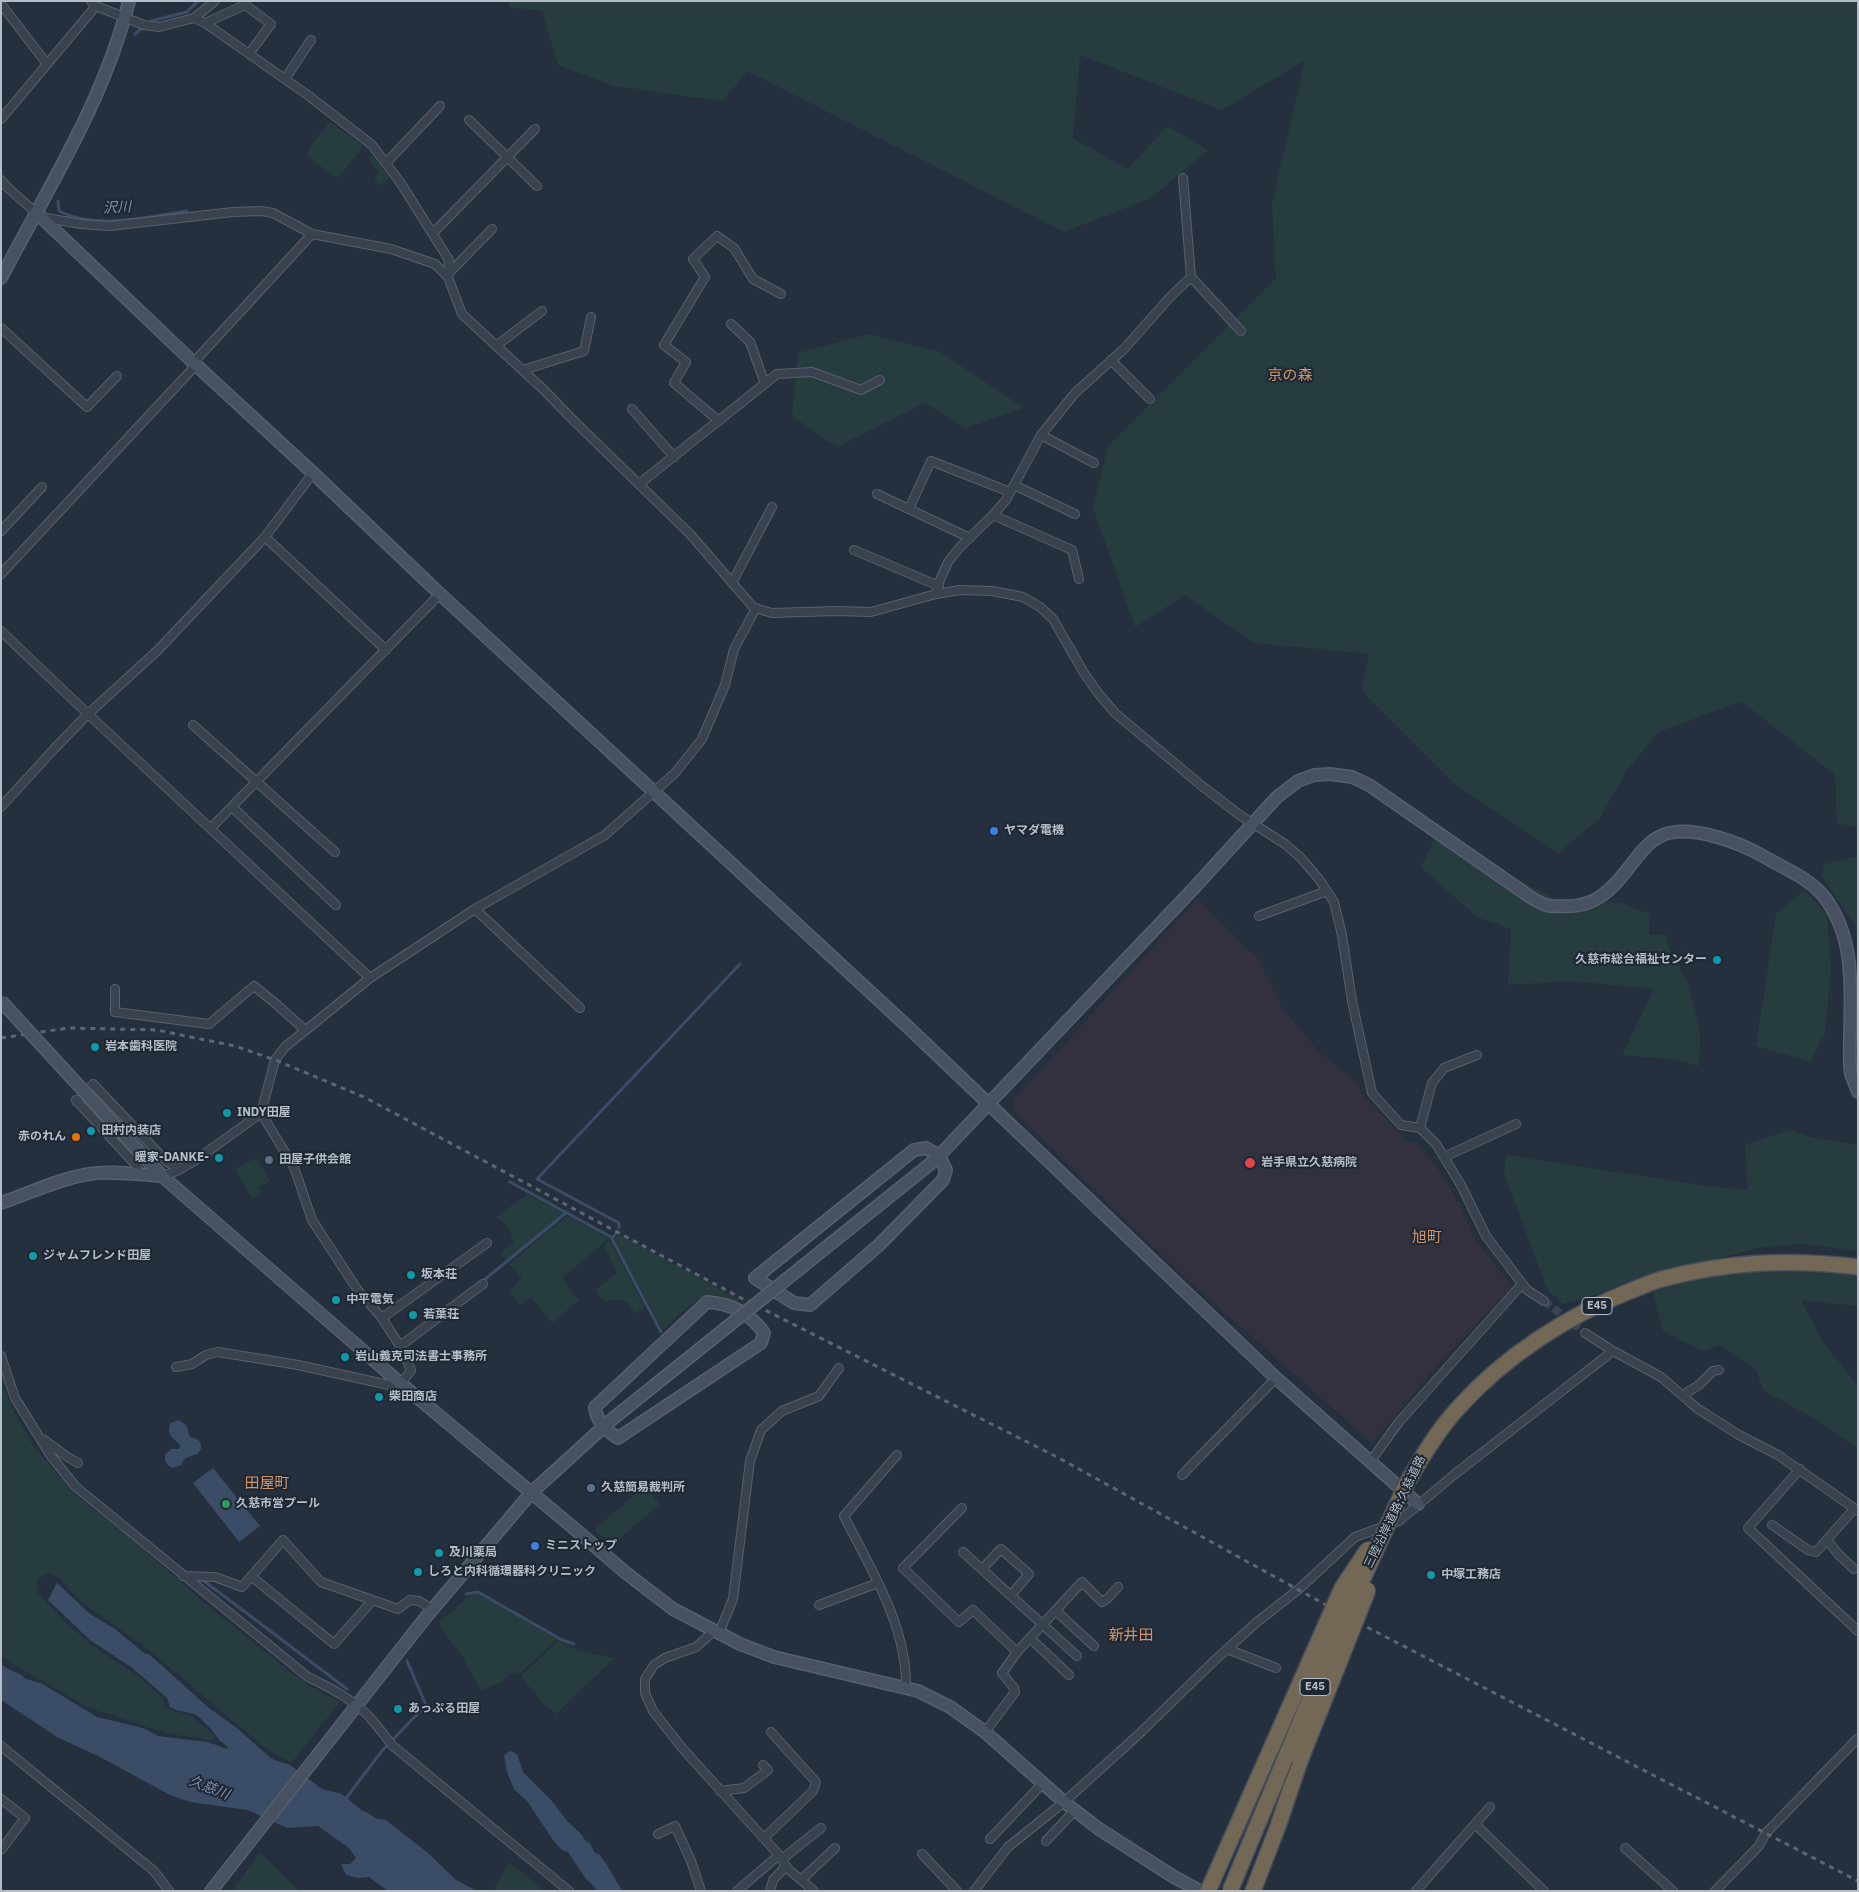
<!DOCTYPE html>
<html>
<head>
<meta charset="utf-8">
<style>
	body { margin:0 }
	#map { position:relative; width:1859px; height:1892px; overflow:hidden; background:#25303e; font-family:"IBM Plex Sans",sans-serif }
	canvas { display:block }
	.frame { position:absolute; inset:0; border:2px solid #b5bdc9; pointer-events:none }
</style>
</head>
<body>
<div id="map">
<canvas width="1859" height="1892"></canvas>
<div class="frame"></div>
</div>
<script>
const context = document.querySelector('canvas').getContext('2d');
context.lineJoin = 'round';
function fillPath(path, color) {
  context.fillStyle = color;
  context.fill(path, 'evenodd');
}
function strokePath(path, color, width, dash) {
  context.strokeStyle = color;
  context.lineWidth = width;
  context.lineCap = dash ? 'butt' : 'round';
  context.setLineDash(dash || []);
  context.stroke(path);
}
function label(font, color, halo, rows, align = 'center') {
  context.font = font + ' "IBM Plex Sans","Noto Sans JP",sans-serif';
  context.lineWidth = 4;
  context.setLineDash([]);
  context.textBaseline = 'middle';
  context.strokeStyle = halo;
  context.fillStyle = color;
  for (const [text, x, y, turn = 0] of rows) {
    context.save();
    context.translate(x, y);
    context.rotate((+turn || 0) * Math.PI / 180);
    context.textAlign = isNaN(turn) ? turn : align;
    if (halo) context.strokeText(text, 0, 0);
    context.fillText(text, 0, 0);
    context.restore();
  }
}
fillPath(new Path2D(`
	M1198,898L1227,929L1257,957L1282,1008L1319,1052L1358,1083L1362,1094L1407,1141L1419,1145L1446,1181L1462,1209L1477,1243L1513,1286L1440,1362L1372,1443L1181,1274L1013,1110L1014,1099Z`), '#33313f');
fillPath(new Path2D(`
	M507,1H1858V827L1837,824L1835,775L1741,701L1657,733L1626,772L1599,819L1558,853L1457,786L1361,690L1369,654L1254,643L1185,595L1135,627L1093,508L1108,446L1276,278L1272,204L1305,60L1222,110L1080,55L1073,138L1127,169L1168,126L1208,150L1151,198L1064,232L747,71L723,101L614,86L558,65L542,11L510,8Z
	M330,122L362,145L359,153L337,178L307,156L311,145Z
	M372,155L390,178L380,186L374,178L379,172L368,158Z
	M869,334L940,352L1024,408L965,428L925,403L837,447L792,416L798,353Z
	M1441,826L1518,880L1565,903H1621L1649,914V935L1665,934L1670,950L1688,983L1700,1034L1699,1066L1672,1059L1622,1055L1654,989L1571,981L1508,985L1511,929L1477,917L1421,867Z
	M1858,856V939L1855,925L1822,877L1824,864Z
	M1804,890L1827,914L1831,968L1825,1033L1810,1062L1756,1046L1776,914Z
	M1790,1130L1814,1138L1858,1145V1251L1802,1244L1755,1248L1563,1304L1547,1289L1504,1173L1506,1155L1707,1186L1748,1190L1745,1145Z
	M256,1158L270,1181L259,1187L262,1193L252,1199L235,1169Z
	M527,1194L563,1213L506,1260L500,1253L514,1243L509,1228L497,1217Z
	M567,1216L609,1238L562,1278L579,1300L552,1323L531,1297L520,1305L516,1300L510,1291L522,1278L509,1264Z
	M618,1234L740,1300L735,1303C730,1301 725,1297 720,1296C699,1291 677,1317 663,1330L614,1240Z
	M609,1240L645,1307L636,1314C625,1298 624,1300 606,1301L601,1298L595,1290L617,1273L604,1245Z
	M1796,1270L1858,1276V1306L1801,1300L1823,1342L1858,1386V1449L1825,1425L1763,1390L1756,1369L1720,1345L1702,1351L1663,1331L1653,1292L1721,1273Z
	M1,1381L14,1412L34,1447L77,1496L139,1545L202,1601L289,1671L310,1686L340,1702L291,1763L264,1747L149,1650L79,1600L59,1578L49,1573L37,1579V1592L65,1622L100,1651L135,1674L162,1697L164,1705L171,1710L193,1717L215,1736L213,1740L170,1734L87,1707L13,1664L1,1655Z
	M644,1486L660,1504L613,1544L594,1530Z
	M472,1593L482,1596L557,1639L521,1673L511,1674L500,1683L481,1690L469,1670L462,1655L447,1637L439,1623Z
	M558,1641L579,1651L614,1658L556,1714L540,1700L521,1676Z
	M260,1852L299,1891H232Z
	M509,1862L545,1891H493Z`), '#273c3f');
fillPath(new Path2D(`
	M179,1420L186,1425L190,1437C197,1438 202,1441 201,1449L197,1454C190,1457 184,1456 181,1465L173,1468C167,1466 164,1461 165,1455L171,1449H178L181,1446C174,1438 165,1435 171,1423Z
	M213,1468L260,1526L239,1542L193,1483Z
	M57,1583L90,1614L115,1629L144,1653L150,1655L209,1708L237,1728L272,1759L290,1765L322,1789L342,1794L361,1810L366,1812L377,1819L386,1820L428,1853L456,1880L477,1891H388L369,1877L358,1878L346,1875L341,1864H350L356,1858L349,1848L318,1826L287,1828L248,1810L190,1802L170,1795L102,1758L57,1737L1,1700V1664L8,1669L20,1674L26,1679L41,1683L97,1717L143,1728L158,1736L208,1742L227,1749L228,1747L220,1741L211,1729L199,1717L194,1714L176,1710L170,1707L167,1698L131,1667L90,1640L48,1600Z
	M510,1751L517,1754L523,1772L551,1800L568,1822L581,1834L585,1840L590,1843L595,1853L599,1854L607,1865L622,1891H596L595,1887L586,1879L568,1852L562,1850L553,1840L527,1801L514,1789L507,1772L504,1755Z`), '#3b4d66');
strokePath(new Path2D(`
	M151,21L187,12L198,1
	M135,34L141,29
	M58,201L59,211C95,230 148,217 187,211
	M510,1182L613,1238
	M619,1228V1223L537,1179L740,964
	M616,1233L612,1239L661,1332
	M484,1280L567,1212
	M204,1581L347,1689
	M466,1594L478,1592L562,1640L574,1644
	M344,1801L381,1752L426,1705L407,1661`), '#3b4d66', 3);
strokePath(new Path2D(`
	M1544,1301L1585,1333`), '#3b4553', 8, [8, 4]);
const street = new Path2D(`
	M1,4L47,64
	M96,6L144,25L159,27L194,18L205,23L309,96L372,145L400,182L449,260L448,277
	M194,18L215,1
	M205,23L245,5L271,24L249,54
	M285,79L311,40
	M1,119L96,6L91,1
	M469,120L537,186
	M386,163L440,106
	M1,180L8,188L41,217L81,224L110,226L233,212L261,211L273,213L312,234L391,249L435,264L448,277L462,314L545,391L570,417L690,534L754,608L772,613L836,611L871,612L936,594L960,590L992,591L1023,597L1040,607L1053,619L1084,673L1098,693L1115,713L1202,786L1241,816L1285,844L1300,857L1319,879L1334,902L1342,935L1352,1001L1372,1093L1401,1125L1420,1128L1436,1144L1461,1185L1486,1236L1527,1290L1544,1301
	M433,233L535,129
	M448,274L492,229
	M1191,277L1241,331
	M731,324L750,342L765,384
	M1,328L87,407L117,376
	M496,346L542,311
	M1111,360L1150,399
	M193,363L312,234
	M523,370L584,351L591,317
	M632,409L674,457
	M719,421L674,383L686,362L664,345L705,277L693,259L717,236L734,248L753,279L781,294
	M1041,435L1094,463
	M639,484L777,374L812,372L861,390L880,380
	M1014,485L1075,514
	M877,494L970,538
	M909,509L931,461L1010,492
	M993,515L1072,550L1079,579
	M1,531L42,487
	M265,537L386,650
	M854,550L939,586
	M1,574L196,365
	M732,583L772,507
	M936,594L940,580L948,562L960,547L993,515L1006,500L1041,435L1075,393L1124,349L1170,297L1191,277L1183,178
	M1,631L88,714L370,978
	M193,725L335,852
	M1,807L54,749L88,714L157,651L265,537L313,473
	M232,807L336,905
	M211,828L440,594
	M475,909L580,1008
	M1259,916L1327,891
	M115,989V1012L209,1024L254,986L275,1003L304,1029
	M76,1100L136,1165L140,1175
	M77,1102L93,1084L167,1162L181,1169
	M1420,1128L1432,1083L1444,1068L1477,1055
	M1444,1157L1516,1124
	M162,1176L177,1171L196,1160L261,1113L275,1060L285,1047L370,978L475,909L605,835L675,773L702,739L725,685L734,649L756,608
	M382,1318L487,1243
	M1585,1333L1613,1351L1661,1377L1698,1409L1739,1435L1778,1455L1858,1511
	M400,1346L483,1284
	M1,1356L15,1398L51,1456L76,1487L308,1677C331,1688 356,1701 373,1721C380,1729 386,1738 393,1746L569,1891
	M176,1367L192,1364L206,1355L218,1352L298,1365L389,1385C401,1383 405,1380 411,1370L400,1346L382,1318L357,1289L312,1220L294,1167L261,1113
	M1683,1395L1699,1385L1713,1371L1719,1370
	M43,1439L66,1456L78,1463
	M897,1455L844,1516C871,1570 907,1625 906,1688
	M1370,1462L1399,1422L1522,1284
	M1800,1469L1748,1528L1858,1631
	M1182,1475L1276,1378
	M962,1508L903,1568L959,1622L973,1610L1017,1652
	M1772,1525L1808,1550L1816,1552L1854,1509
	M1827,1540L1839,1555L1854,1569
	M963,1552L1077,1656
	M982,1569L1001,1549L1029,1574L1011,1595
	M183,1576L215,1577L242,1587L283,1540L321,1582L398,1609L410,1600L419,1601L432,1609
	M251,1576L334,1644L372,1601
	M819,1605L878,1583
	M1056,1611L1094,1646
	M714,1631L696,1647L665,1658L654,1665L645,1679V1693L653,1711L683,1749L779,1855L788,1869L814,1891
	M719,1633L733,1599L750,1461L761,1430L782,1411L819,1396L839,1368
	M1030,1638L1069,1675
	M1227,1649L1276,1668
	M985,1732L1015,1692L1014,1688L1002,1673L1017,1652L1082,1582L1102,1602L1108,1598L1118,1587
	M1,1746L154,1871L169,1891
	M720,1791L744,1788L768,1770L763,1765
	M1,1799L25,1818L1,1850
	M1475,1824L1544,1891
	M658,1834L675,1826L691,1861L701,1891
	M764,1838L813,1791L816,1782L771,1732
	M990,1839L1043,1783
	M1046,1841L1075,1810
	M1625,1848L1673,1891
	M922,1854L957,1891
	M782,1859L821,1828
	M801,1880L835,1848
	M737,1891L779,1855
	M770,1891L773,1880L786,1866
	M974,1891L1008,1847L1064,1802L1138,1735L1215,1660L1257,1622L1299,1589L1355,1537L1399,1521L1455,1474L1613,1351
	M1416,1891L1490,1807
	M1715,1891L1758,1847L1766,1833L1858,1738`);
const secondary = new Path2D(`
	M41,217L196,365L313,473L440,594L908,1027L1276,1378L1418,1504
	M1,278C48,188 104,101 129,1
	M136,1148L162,1176L400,1383L575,1529L626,1573L673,1609L740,1644L774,1657L918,1691L950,1707L985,1732L1064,1802L1099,1829L1174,1877L1200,1891
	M926,1148L939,1156L946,1170L943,1180L879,1245L810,1305L794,1303L755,1278L914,1150Z
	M935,1160L1194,888L1277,797L1298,781L1314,775L1330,774L1352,777L1369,785L1526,894C1532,898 1539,903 1546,905C1550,907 1556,906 1561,906C1588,908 1605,897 1622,876C1636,860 1647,838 1669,833C1697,827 1738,842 1763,856C1783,868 1810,878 1825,898C1855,938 1851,988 1850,1036C1850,1048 1849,1062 1851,1074C1853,1080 1856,1086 1858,1092
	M1,1203C30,1193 59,1179 89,1174C112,1170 138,1175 162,1176
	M707,1302C730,1303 751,1314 764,1333L761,1343L618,1438C605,1430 596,1421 595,1407Z
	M211,1891L426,1617L531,1493L610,1421`);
const highway = new Path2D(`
	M1406,1485C1421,1458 1437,1431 1459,1407C1505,1356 1567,1316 1630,1291C1641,1287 1651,1282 1662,1279C1730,1261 1789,1259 1858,1267
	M1208,1891L1270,1751
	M1253,1891L1278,1826L1300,1761`);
strokePath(street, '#57606c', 10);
strokePath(secondary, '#57606c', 14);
strokePath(highway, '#444d59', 18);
strokePath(street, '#39424e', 8);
strokePath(secondary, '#475161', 11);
strokePath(highway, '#736856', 15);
strokePath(new Path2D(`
	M1,1038L68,1028L157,1030L235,1046L275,1060L364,1097L743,1299L1057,1457L1357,1622L1858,1881`), '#5b6675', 3, [5, 5]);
const secondaryBridge = new Path2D(`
	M1,1001L136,1148
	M610,1421L935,1160`);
const highwayBridge = new Path2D(`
	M1270,1751L1342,1588L1368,1549
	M1300,1761L1368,1590
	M1230,1891L1334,1641L1406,1485`);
strokePath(secondaryBridge, '#57606c', 14, []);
strokePath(highwayBridge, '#444d59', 18, []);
strokePath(secondaryBridge, '#475161', 11);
strokePath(highwayBridge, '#736856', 15);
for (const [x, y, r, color] of [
	[994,831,5,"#3f7fe0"],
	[1717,960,5,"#0f9aa8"],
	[95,1047,5,"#0f9aa8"],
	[227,1113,5,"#0f9aa8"],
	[91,1131,5,"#0f9aa8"],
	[76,1137,5,"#e8710a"],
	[219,1158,5,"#0f9aa8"],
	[269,1160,5,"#5c6f8a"],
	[1250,1163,6,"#e0444e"],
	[33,1256,5,"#0f9aa8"],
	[411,1275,5,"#0f9aa8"],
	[336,1300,5,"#0f9aa8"],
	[413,1315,5,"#0f9aa8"],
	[345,1357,5,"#0f9aa8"],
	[379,1397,5,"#0f9aa8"],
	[591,1488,5,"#5c6f8a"],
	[226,1504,5,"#2e9e5b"],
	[535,1546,5,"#3f7fe0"],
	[439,1553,5,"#0f9aa8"],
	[418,1572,5,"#0f9aa8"],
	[1431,1575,5,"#0f9aa8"],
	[398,1709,5,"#0f9aa8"]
]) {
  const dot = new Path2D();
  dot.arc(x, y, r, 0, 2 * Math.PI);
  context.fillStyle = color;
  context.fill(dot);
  strokePath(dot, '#1e2733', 2);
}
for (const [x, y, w] of [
	[1597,1306,30],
	[1315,1687,30]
]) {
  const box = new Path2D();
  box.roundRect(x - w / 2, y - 8.5, w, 17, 4);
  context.fillStyle = '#1e2733';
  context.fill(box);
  strokePath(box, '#b5bdc9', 1);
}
label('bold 11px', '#b5bdc9', null, [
	["E45",1597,1306],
	["E45",1315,1687]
]);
label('bold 12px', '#b5bdc9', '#1e2733', [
	["ヤマダ電機",1004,831],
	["久慈市総合福祉センター",1707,960,"right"],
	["岩本歯科医院",105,1047],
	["INDY田屋",237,1113],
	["田村内装店",101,1131],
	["赤のれん",66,1137,"right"],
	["暖家-DANKE-",209,1158,"right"],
	["田屋子供会館",279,1160],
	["岩手県立久慈病院",1261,1163],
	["ジャムフレンド田屋",43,1256],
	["坂本荘",421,1275],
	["中平電気",346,1300],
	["若葉荘",423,1315],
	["岩山義克司法書士事務所",355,1357],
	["柴田商店",389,1397],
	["久慈簡易裁判所",601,1488],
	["久慈市営プール",236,1504],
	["ミニストップ",545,1546],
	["及川薬局",449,1553],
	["しろと内科循環器科クリニック",428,1572],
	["中塚工務店",1441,1575],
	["あっぷる田屋",408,1709]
], 'left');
label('12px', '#b5bdc9', '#1e2733', [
	["三陸沿岸道路;久慈道路",1395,1512,-64]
]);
label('italic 14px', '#7d93b0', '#1e2733', [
	["沢川",117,208,-3],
	["久慈川",209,1788,21]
]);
label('15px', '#d29567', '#1e2733', [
	["京の森",1290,376],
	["旭町",1427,1238],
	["田屋町",267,1484],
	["新井田",1131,1636]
]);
</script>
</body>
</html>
